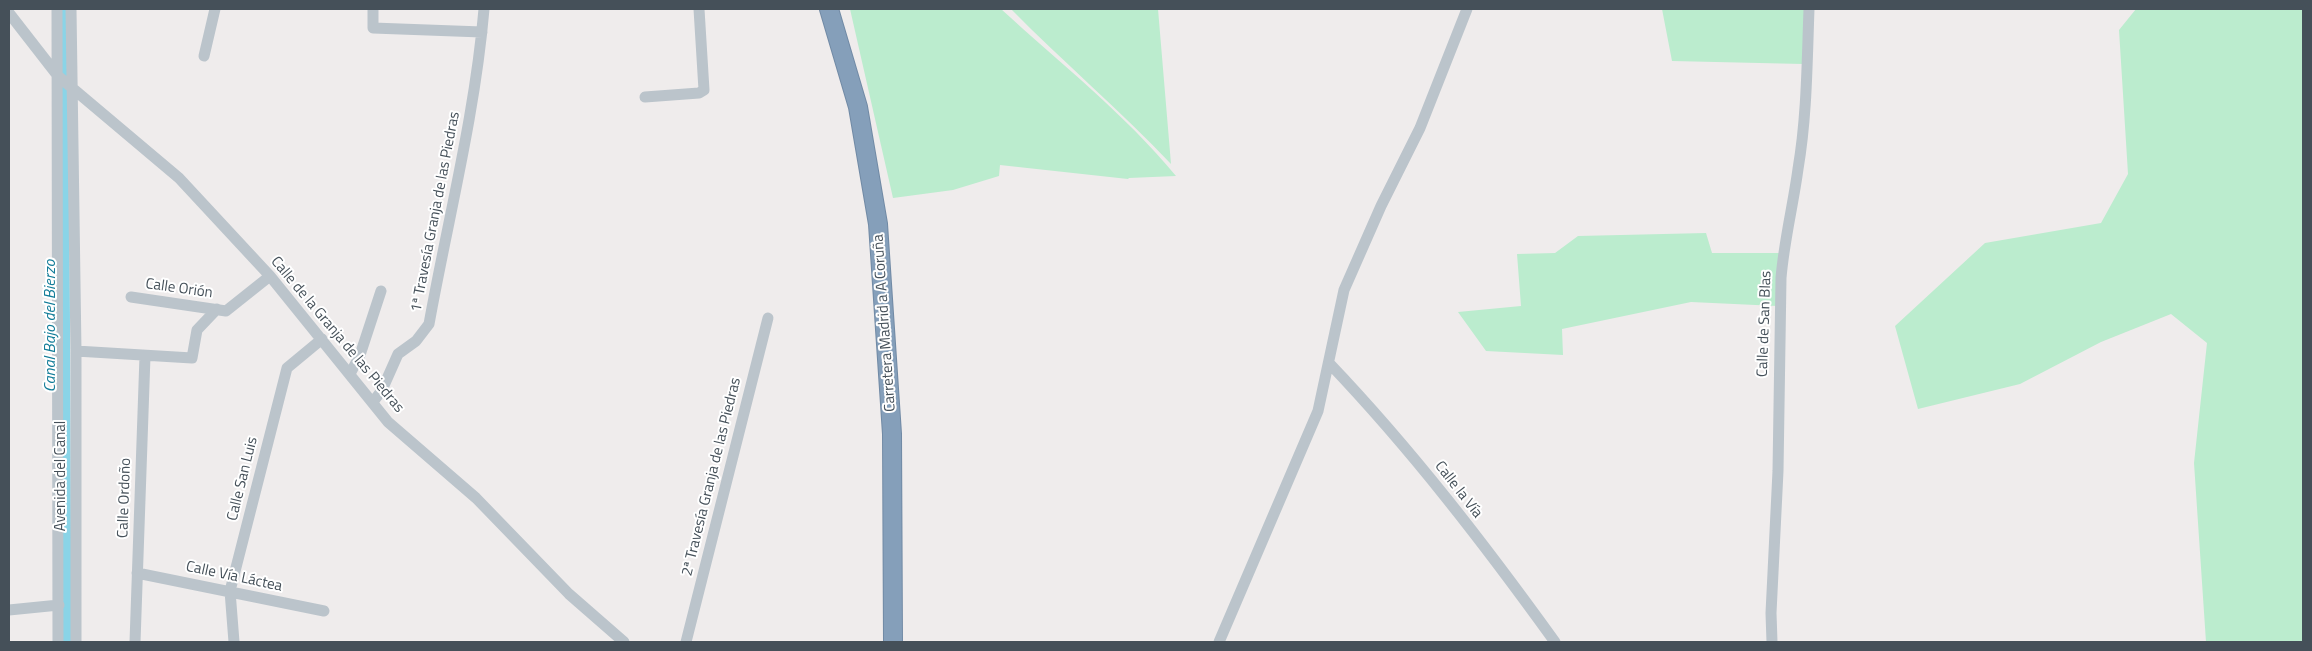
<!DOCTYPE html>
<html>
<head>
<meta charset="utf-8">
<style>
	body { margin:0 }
	#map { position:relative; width:2312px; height:651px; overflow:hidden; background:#efecec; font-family:"Titillium Web",sans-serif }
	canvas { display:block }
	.frame { position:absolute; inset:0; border:10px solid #455059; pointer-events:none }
</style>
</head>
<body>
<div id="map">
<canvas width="2312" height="651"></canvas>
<div class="frame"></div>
</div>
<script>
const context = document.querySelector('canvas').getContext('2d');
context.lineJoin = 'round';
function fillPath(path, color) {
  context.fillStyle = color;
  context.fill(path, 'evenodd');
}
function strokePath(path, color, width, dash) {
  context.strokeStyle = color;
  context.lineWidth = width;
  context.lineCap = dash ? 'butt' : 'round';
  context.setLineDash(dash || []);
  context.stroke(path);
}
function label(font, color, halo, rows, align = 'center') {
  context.font = font + ' "Titillium Web",sans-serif';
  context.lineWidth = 4;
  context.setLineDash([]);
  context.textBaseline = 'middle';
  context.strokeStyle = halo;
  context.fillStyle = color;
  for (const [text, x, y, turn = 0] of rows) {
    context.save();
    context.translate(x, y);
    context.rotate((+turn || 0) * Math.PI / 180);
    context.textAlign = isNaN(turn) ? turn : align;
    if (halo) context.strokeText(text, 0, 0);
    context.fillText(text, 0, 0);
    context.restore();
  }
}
fillPath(new Path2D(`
	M850,9H1001C1060,63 1125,114 1176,176L1129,178L1128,179L1000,165L999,176L953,190L893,198Z
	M1011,9H1158L1171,164C1120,110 1063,62 1011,9Z
	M1662,9H1807L1803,64L1672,61Z
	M2136,9H2303V642H2206L2194,463L2207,343L2171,314L2101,342L2020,384L1918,409L1895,326L1985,243L2101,223L2128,174L2119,30Z
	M1706,233L1712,253H1780L1777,306L1691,302L1562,329L1563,355L1486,351L1458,312L1521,306L1517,254L1555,253L1578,236Z`), '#bbecce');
strokePath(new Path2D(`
	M64,9L67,642`), '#8ad4e7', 9);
const highway = new Path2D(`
	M829,9L858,107L878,224L892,434L893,642`);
strokePath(highway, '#718aa5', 20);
strokePath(new Path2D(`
	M57,9L58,642
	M71,9L76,351V642
	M373,9V28L482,32
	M9,13L58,76L179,178L270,276L388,422L476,498L569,594L624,642
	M204,56L215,9
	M645,97L699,93L704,90L699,9
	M131,297L226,311L270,276
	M76,351L192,358L197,330L217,309
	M1329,363C1412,450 1485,545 1555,642
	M350,374L360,355L381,291
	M373,402L382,390L398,354L416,341L429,324C448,219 475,115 484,9
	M137,573L324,611
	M9,610L59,605
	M135,642L145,356
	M234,642L230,591L287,368L322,339
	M686,642L768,318
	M1219,642L1318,411L1344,290L1381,206L1420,128L1467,9
	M1772,642L1771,613L1778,471L1781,278C1784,241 1793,206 1798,169C1807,116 1807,62 1809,9`), '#bbc4cb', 11);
strokePath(highway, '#859fba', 18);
label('15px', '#455059', '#fff', [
	["1ª Travesía Granja de las Piedras",436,212,-79],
	["Calle Orión",179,289,8],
	["Carretera Madrid a A Coruña",885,323,-94],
	["Calle de San Blas",1765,324,-88],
	["Calle de la Granja de las Piedras",337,335,50],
	["Avenida del Canal",61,476,-90],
	["2ª Travesía Granja de las Piedras",712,477,-76],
	["Calle San Luis",243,479,-76],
	["Calle la Vía",1458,490,52],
	["Calle Ordoño",125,498,-88],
	["Calle Vía Láctea",234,577,12]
]);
label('italic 16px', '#127c98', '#fff', [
	["Canal Bajo del Bierzo",51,326,-90]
]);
</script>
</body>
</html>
